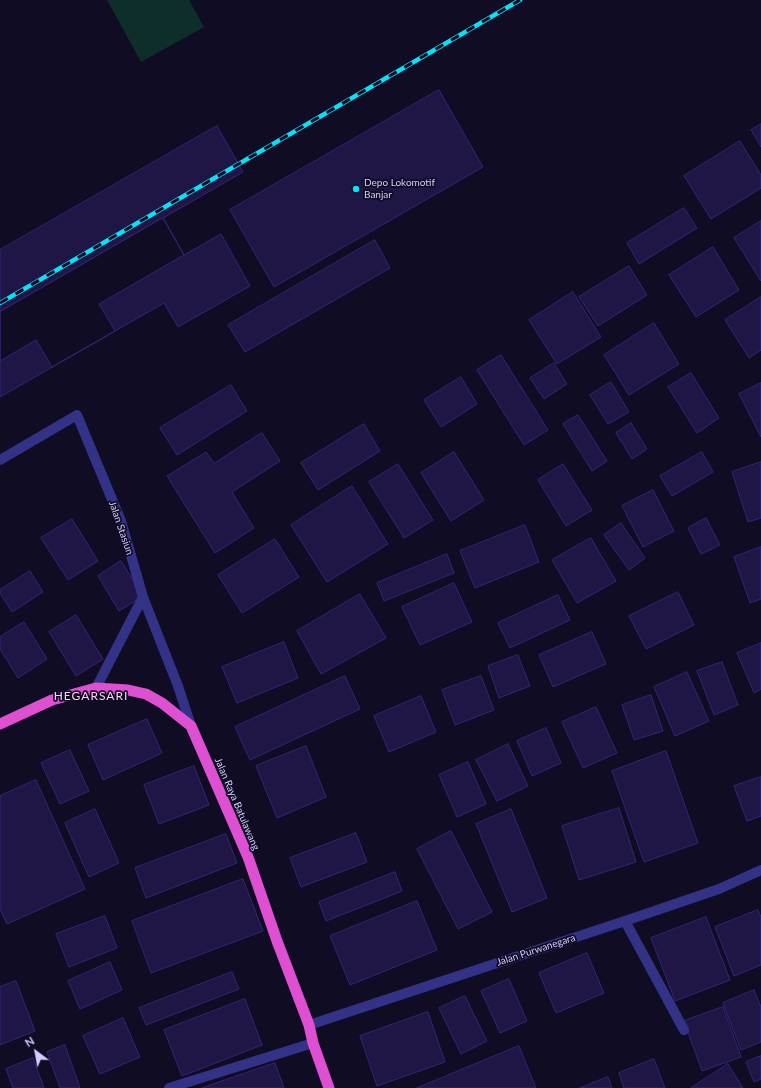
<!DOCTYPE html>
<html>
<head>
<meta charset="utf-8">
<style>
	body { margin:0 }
	#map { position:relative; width:761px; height:1088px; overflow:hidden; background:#0f0c23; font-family:Lato,sans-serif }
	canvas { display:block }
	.north { position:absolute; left:16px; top:1032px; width:40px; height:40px; -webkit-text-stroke:3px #0f0c23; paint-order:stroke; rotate:328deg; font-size:11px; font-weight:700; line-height:16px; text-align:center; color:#d3ceff }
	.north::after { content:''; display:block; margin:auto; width:14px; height:18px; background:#d3ceff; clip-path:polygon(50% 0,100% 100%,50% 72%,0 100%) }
</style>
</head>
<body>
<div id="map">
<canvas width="761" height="1088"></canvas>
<div class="north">N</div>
</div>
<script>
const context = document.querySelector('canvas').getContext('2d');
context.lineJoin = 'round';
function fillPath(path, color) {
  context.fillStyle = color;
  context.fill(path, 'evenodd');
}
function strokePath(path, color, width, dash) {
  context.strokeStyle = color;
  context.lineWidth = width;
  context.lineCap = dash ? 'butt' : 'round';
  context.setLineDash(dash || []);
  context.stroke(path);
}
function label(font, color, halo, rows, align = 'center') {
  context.font = font + ' Lato,sans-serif';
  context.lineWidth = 3.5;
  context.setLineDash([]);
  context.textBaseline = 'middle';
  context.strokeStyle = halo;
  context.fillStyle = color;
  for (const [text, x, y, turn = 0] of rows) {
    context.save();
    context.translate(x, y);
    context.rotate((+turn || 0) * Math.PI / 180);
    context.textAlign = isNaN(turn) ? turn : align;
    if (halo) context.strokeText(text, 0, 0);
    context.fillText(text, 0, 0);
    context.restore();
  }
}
fillPath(new Path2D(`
	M107,0H189L204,27L141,62Z`), '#0e2e2c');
const building = new Path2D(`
	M439,90L483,167L274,287L230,210Z
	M761,124V147L751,130Z
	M217,126L243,172L163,218L184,255L99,304L115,331L52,367L36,340L0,361V250Z
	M740,141L761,175V188L711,219L684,176Z
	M684,208L697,228L639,264L627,243Z
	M163,218L184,255L221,234L250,286L178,327L164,303L0,397V312Z
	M761,221V281L734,238Z
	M375,240L390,268L245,352L228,325Z
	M713,247L739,290L696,317L669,275Z
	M629,266L647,295L598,326L579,297Z
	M573,292L601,337L557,364L529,320Z
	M761,297V350L749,358L725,320Z
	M654,323L679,364L629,395L604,355Z
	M501,355L548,430L524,445L477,370Z
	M554,363L567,384L544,399L530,378Z
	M691,373L719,418L697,433L668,387Z
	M461,377L477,404L441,427L424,400Z
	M611,382L629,412L608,424L590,395Z
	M761,383V437L739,394Z
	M231,385L247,411L177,455L160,428Z
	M578,415L607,461L592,471L563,424Z
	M631,423L647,449L632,459L616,433Z
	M364,424L380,451L318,490L301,463Z
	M262,433L280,461L232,492L254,528L215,553L167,476L206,452L214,463Z
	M454,452L484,500L451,521L421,473Z
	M702,452L713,472L672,496L660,476Z
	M761,462V518L748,522L732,472Z
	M398,464L433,520L404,538L369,482Z
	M563,464L592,510L566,526L538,480Z
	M352,486L388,544L327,582L291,525Z
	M653,490L674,531L643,547L622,506Z
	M706,518L720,545L701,554L688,528Z
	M72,519L98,561L68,580L41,538Z
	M621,523L645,558L629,570L604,535Z
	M525,525L539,562L475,588L460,551Z
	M591,538L616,581L577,603L552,560Z
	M275,539L299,577L242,613L218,575Z
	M761,547V599L750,603L734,557Z
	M447,554L454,573L384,601L377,583Z
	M121,561L143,596L119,611L98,576Z
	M30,571L43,592L12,612L0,593V590Z
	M454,583L472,622L420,645L402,607Z
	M678,592L694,625L646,649L629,616Z
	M360,594L386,638L321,674L297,631Z
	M558,595L570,620L510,648L498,623Z
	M76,615L103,659L76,676L49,632Z
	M24,622L47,659L18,678L0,649V637Z
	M592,632L606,664L553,687L539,655Z
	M284,642L298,678L237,703L222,667Z
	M761,643V689L754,693L737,653Z
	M518,655L530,686L499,698L488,666Z
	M722,662L738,705L714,715L697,671Z
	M687,672L709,721L675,736L654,687Z
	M345,676L360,709L250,760L235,727Z
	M481,676L494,710L455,725L442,690Z
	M651,695L663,731L634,740L622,705Z
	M421,696L436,732L389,752L374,716Z
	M596,707L617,753L583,768L562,722Z
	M147,719L162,753L103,780L88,745Z
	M546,728L561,763L532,776L517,741Z
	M508,744L528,786L497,801L476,760Z
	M306,746L326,797L277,818L256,766Z
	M70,750L89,791L60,804L41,763Z
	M666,751L698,843L644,862L612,771Z
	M468,762L486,804L457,817L439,775Z
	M194,766L209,805L159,824L144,785Z
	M761,777V816L747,821L734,786Z
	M36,780L85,889L7,924L0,909V796Z
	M619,808L636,862L579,880L562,826Z
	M95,809L119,863L89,877L65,823Z
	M511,809L547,898L512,912L476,824Z
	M451,831L492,912L458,929L417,849Z
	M356,833L367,862L301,887L290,858Z
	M226,834L237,863L146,898L135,868Z
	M395,872L402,891L326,921L319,902Z
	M243,879L263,931L151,973L132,921Z
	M417,901L437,950L350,985L330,936Z
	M758,910L761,917V965L734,976L715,927Z
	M105,916L117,948L69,967L56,934Z
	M706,917L730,980L675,1001L651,938Z
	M587,953L604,993L556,1013L539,973Z
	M110,962L122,990L80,1009L68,981Z
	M232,972L239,989L146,1025L139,1008Z
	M509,979L527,1021L500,1033L481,991Z
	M16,981L35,1031L0,1045V987Z
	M754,990L761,1007V1042L741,1050L723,1003Z
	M465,996L487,1041L461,1054L439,1008Z
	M245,999L262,1045L182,1076L164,1030Z
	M723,1007L741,1057L702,1071L684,1021Z
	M428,1012L445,1062L377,1086L360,1036Z
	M123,1018L140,1057L100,1074L83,1036Z
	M65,1045L80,1088H60L47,1052Z
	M519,1046L536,1088H417Z
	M761,1056V1079L754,1082L746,1062Z
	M33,1058L44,1088H13L6,1069Z
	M654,1059L665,1088H624L619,1073Z
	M275,1063L284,1088H202Z
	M728,1064L743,1088H691Z
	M608,1077L612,1088H580Z`);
fillPath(building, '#1f1646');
strokePath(building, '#342674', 1);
strokePath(new Path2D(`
	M0,460L77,415L121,521L143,597L178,686L191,726
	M96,688L143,597
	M625,921L684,1030
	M169,1088L313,1043`), '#343287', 10);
strokePath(new Path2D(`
	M309,1025L625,921L719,889L761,870`), '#343287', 10);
strokePath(new Path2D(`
	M0,724L52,700L96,688L128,690L146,694L162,703L191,726L248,857L277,941L309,1025L313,1043L329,1088`), '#de4fd1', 11);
const rail = new Path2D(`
	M0,303L520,0`);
strokePath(rail, '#00e3f9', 4.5);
strokePath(rail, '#0f0c23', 3, [9]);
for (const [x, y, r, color] of [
	[356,189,4,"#00e3f9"]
]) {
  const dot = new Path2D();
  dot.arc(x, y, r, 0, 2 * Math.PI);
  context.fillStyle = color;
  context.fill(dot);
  strokePath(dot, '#0f0c23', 1.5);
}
label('10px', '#d3ceff', '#0f0c23', [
	["Depo Lokomotif",364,183],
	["Banjar",364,195]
], 'left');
label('10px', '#d3ceff', '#0f0c23', [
	["Jalan Stasiun",121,528,71],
	["Jalan Raya Batulawang",237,804,67],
	["Jalan Purwanegara",536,950,-18]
]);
context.letterSpacing = '1px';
label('12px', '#ffd0ef', '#0f0c23', [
	["HEGARSARI",91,696]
]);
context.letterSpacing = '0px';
</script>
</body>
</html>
